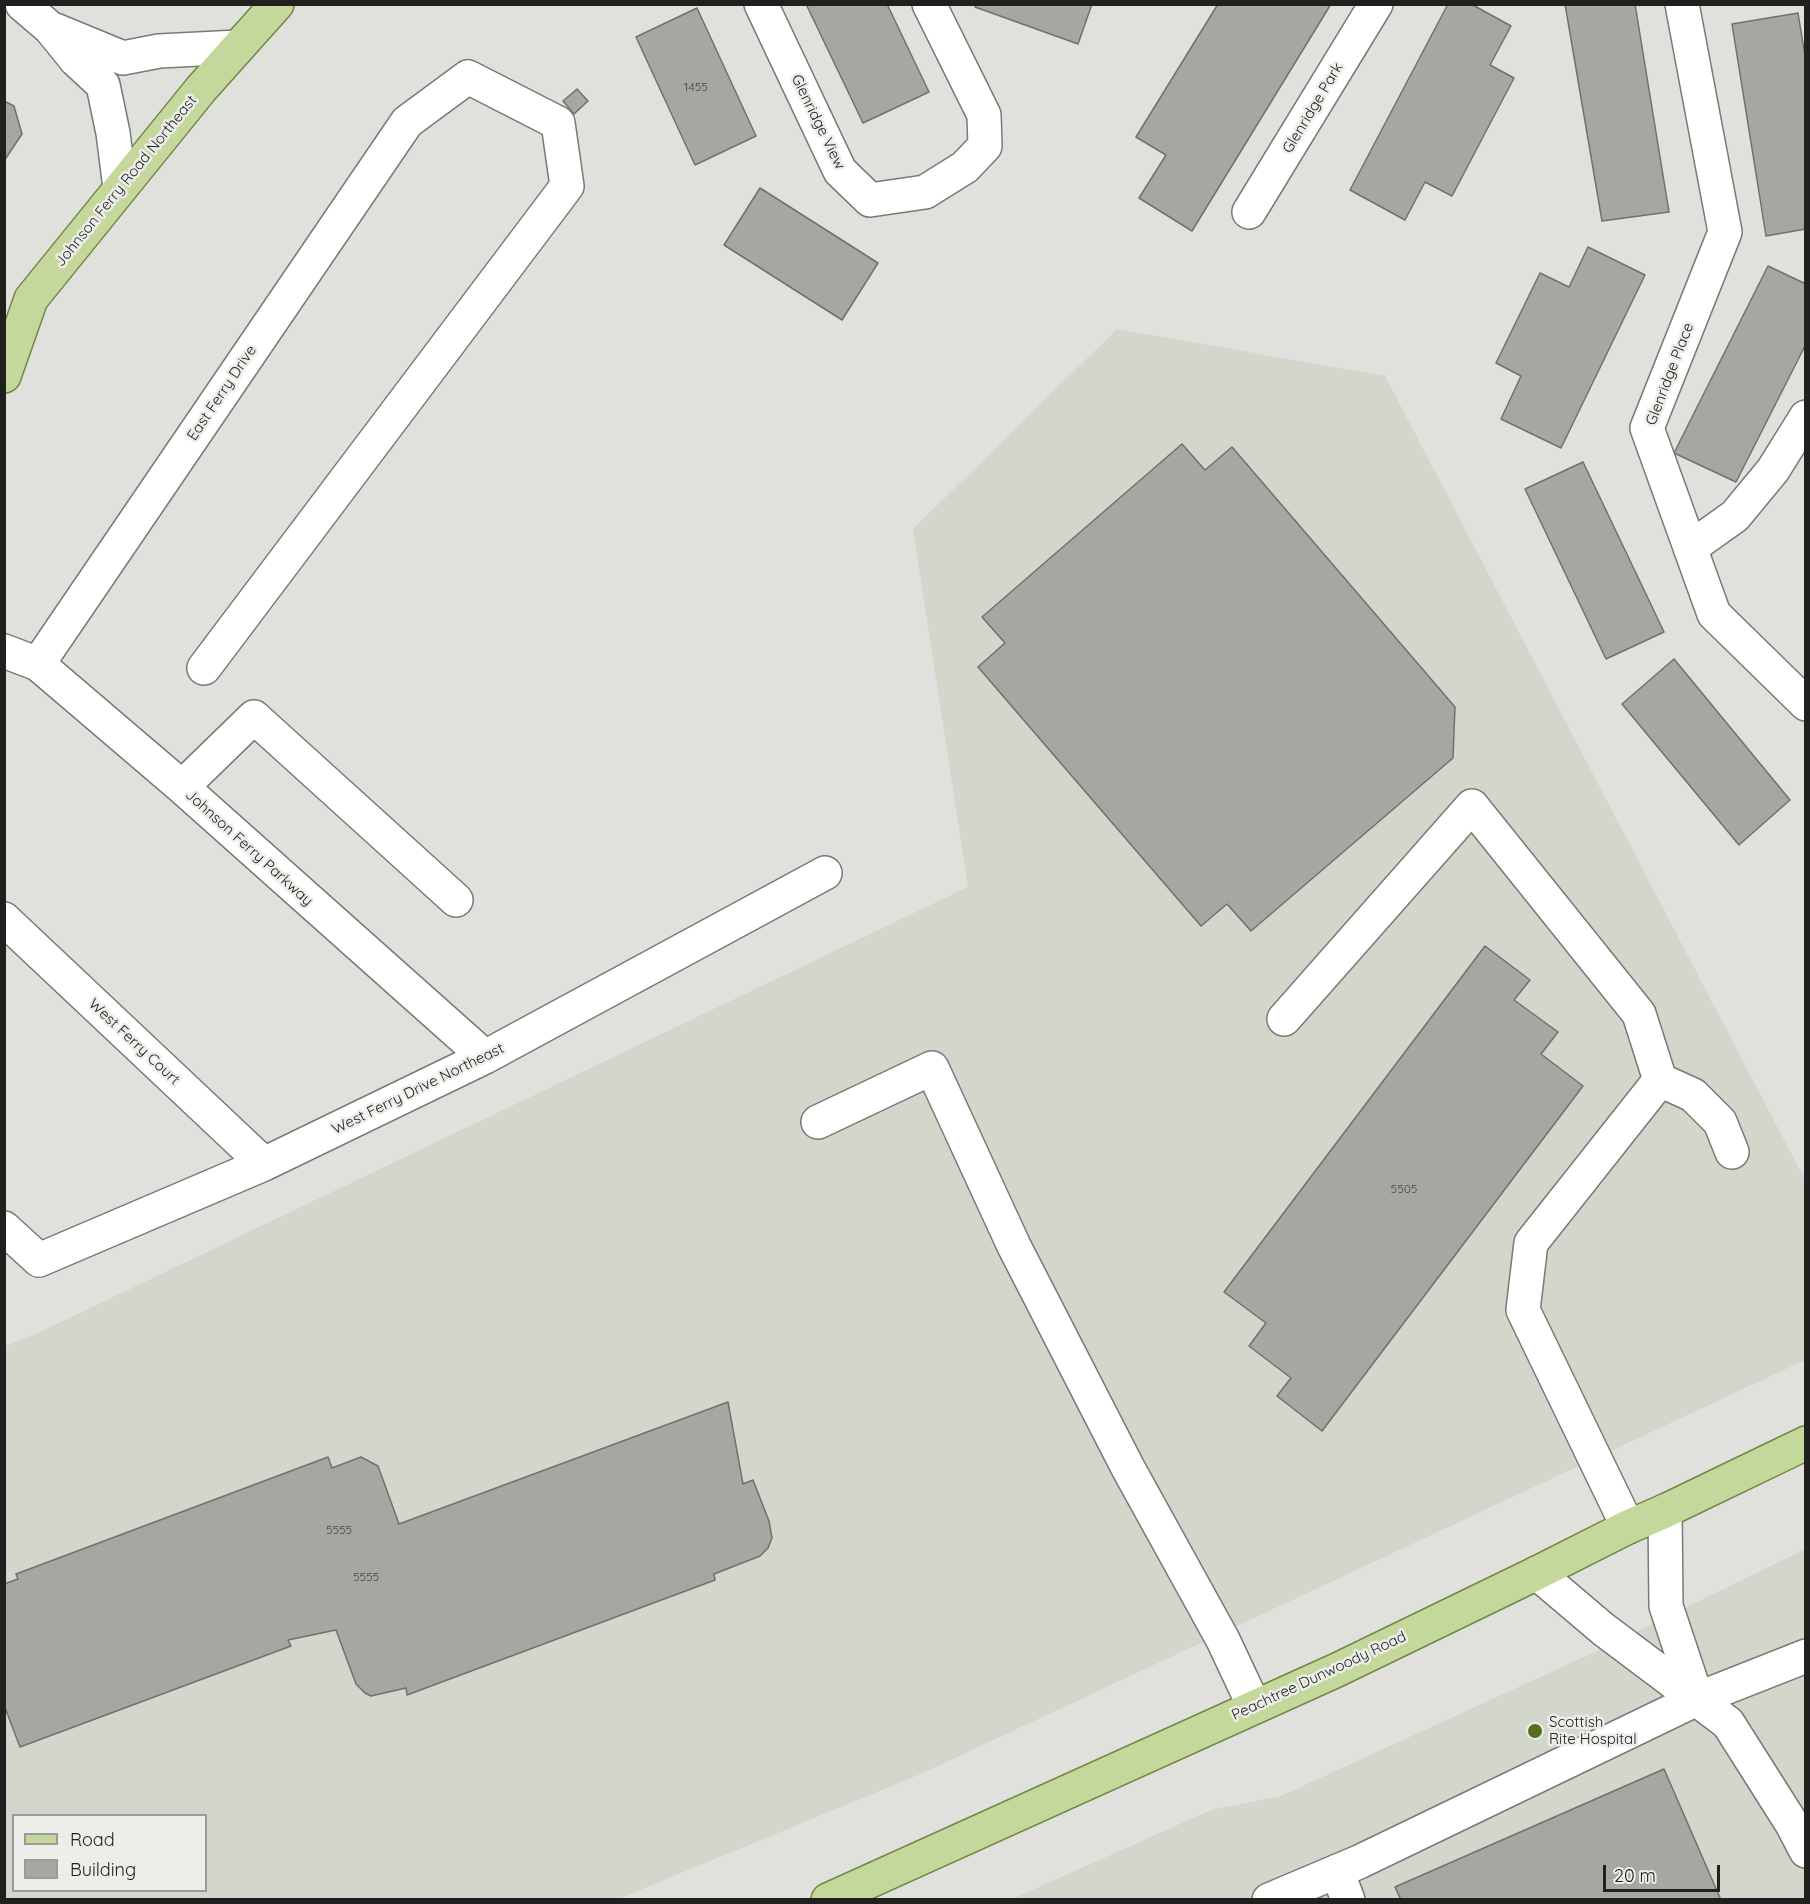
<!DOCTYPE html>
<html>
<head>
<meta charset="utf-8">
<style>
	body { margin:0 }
	#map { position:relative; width:1810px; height:1904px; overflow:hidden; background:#e0e1dd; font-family:Quicksand,sans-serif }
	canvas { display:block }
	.frame { position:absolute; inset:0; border:6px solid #20211f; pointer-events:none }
	.legend { position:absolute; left:12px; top:1814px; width:195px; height:78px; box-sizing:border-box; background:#edeeea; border:2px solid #9b9c99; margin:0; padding:8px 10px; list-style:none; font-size:18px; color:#20211f }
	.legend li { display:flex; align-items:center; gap:12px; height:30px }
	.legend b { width:30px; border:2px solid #9b9c99 }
	.scale { position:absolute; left:1603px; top:1865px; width:117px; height:27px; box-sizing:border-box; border:3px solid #20211f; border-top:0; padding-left:8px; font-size:18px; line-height:21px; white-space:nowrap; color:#20211f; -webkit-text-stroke:4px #edeeea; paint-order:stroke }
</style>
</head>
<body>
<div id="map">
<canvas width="1810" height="1904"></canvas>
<div class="frame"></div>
<ul class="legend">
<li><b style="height:8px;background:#c4d89b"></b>Road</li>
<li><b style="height:16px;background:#a6a7a3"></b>Building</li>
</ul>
<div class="scale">20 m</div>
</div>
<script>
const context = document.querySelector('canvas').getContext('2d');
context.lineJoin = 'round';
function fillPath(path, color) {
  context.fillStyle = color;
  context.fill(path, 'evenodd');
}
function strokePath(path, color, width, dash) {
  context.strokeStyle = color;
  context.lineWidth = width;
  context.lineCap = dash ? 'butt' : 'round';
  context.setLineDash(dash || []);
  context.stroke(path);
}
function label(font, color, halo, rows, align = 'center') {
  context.font = font + ' Quicksand,sans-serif';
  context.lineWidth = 5;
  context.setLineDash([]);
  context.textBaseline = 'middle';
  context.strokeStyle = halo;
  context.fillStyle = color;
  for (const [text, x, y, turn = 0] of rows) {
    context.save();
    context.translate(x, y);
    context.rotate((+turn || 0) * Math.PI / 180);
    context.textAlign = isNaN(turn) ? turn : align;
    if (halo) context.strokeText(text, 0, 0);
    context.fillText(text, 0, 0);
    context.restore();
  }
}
fillPath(new Path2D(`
	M1117,329L1385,376L1805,1180V1360L923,1773L618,1899L5,1900V1346L34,1335L968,887L913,529ZM14,1816H206V1890H14Z
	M1805,1549V1899L1010,1900L1211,1810L1281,1796L1610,1645Z`), '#d2d6cb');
const building = new Path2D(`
	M806,4H887L929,92L863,123Z
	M976,4H1092L1078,44L975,7Z
	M1218,4H1331L1192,231L1139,198L1166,155L1136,137Z
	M1448,4H1471L1511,26L1490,65L1514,78L1452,196L1425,182L1405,220L1350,190Z
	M1565,4H1635L1669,212L1602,221Z
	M697,8L756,136L695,165L636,37Z
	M1798,13L1806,62V229L1766,236L1732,24Z
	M577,89L588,101L574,114L563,101Z
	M4,101L14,106L22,134L4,161Z
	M760,188L878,263L842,320L724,245Z
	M1588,247L1645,275L1561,448L1501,419L1521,376L1496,363L1540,273L1569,287Z
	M1768,266L1806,284V344L1736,482L1674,453Z
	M1182,444L1205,470L1232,447L1455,707L1453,758L1251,931L1227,904L1201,926L978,667L1005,643L982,617Z
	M1583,462L1664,632L1606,659L1525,489Z
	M1674,659L1790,800L1739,845L1622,704Z
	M1485,946L1530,980L1514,1000L1558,1032L1541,1054L1583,1086L1322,1431L1277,1396L1291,1378L1249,1346L1266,1323L1224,1292Z
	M728,1402L743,1484L753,1480L769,1521L772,1538L768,1548L760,1556L714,1574L715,1580L407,1695L406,1688L371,1696L365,1693L356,1684L336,1630L288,1640L291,1646L20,1747L4,1705V1584L18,1579L16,1574L328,1457L332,1468L361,1457L378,1466L399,1524Z
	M1664,1769L1721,1900H1401L1395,1887Z`);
fillPath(building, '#a6a7a3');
strokePath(building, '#70716e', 1.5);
const minor = new Path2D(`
	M22,4L50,28L76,60L103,85L113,133L120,188
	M761,4L840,171L870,200L925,192L965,167L985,146L984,115L929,4
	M1682,4L1725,232L1647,428L1714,614L1806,704
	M55,30L123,58L159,51L238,47
	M1249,212L1376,4
	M1690,548L1735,516L1773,470L1806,417
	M4,651L38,664L182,787L485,1057
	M38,664L407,122L468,77L558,123L567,186L204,668
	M182,787L254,717L456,900
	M4,919L264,1164
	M1284,1019L1472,806L1639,1014L1660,1080L1531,1243L1523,1310L1628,1527
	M1660,1080L1693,1095L1720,1122L1732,1152
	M818,1122L932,1068L1014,1246L1128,1468L1223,1640L1254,1706
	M4,1228L39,1260L264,1164L485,1057L825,873
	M1665,1511L1666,1606L1697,1699
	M1537,1573L1603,1629L1728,1723L1792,1824L1806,1851
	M1337,1871L1348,1900
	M1269,1900L1359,1862L1697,1699L1806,1656`);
const major = new Path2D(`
	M4,376L31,299L201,89L277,4
	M828,1900L1337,1670L1537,1573L1628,1527L1665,1511L1806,1443`);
strokePath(minor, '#787a76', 36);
strokePath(major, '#718744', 36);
strokePath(minor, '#fff', 33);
strokePath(major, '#c4d89b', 33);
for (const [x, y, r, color] of [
	[1535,1731,8,"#566e1f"]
]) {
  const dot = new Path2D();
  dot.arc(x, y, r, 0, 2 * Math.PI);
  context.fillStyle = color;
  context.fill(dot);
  strokePath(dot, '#edeeea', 2);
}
label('12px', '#424240', null, [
	["1455",696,87],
	["5505",1404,1189],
	["5555",339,1530],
	["5555",366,1577]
]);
label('15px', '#20211f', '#edeeea', [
	["Glenridge Park",1313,108,-59],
	["Glenridge View",818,122,64],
	["Johnson Ferry Road Northeast",126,181,-51],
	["Glenridge Place",1670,374,-69],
	["East Ferry Drive",222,393,-56],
	["Johnson Ferry Parkway",249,848,42],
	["West Ferry Court",134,1042,43],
	["West Ferry Drive Northeast",418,1089,-26],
	["Peachtree Dunwoody Road",1319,1676,-25]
]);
label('15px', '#20211f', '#edeeea', [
	["Scottish",1549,1722],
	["Rite Hospital",1549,1739]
], 'left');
</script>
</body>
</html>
